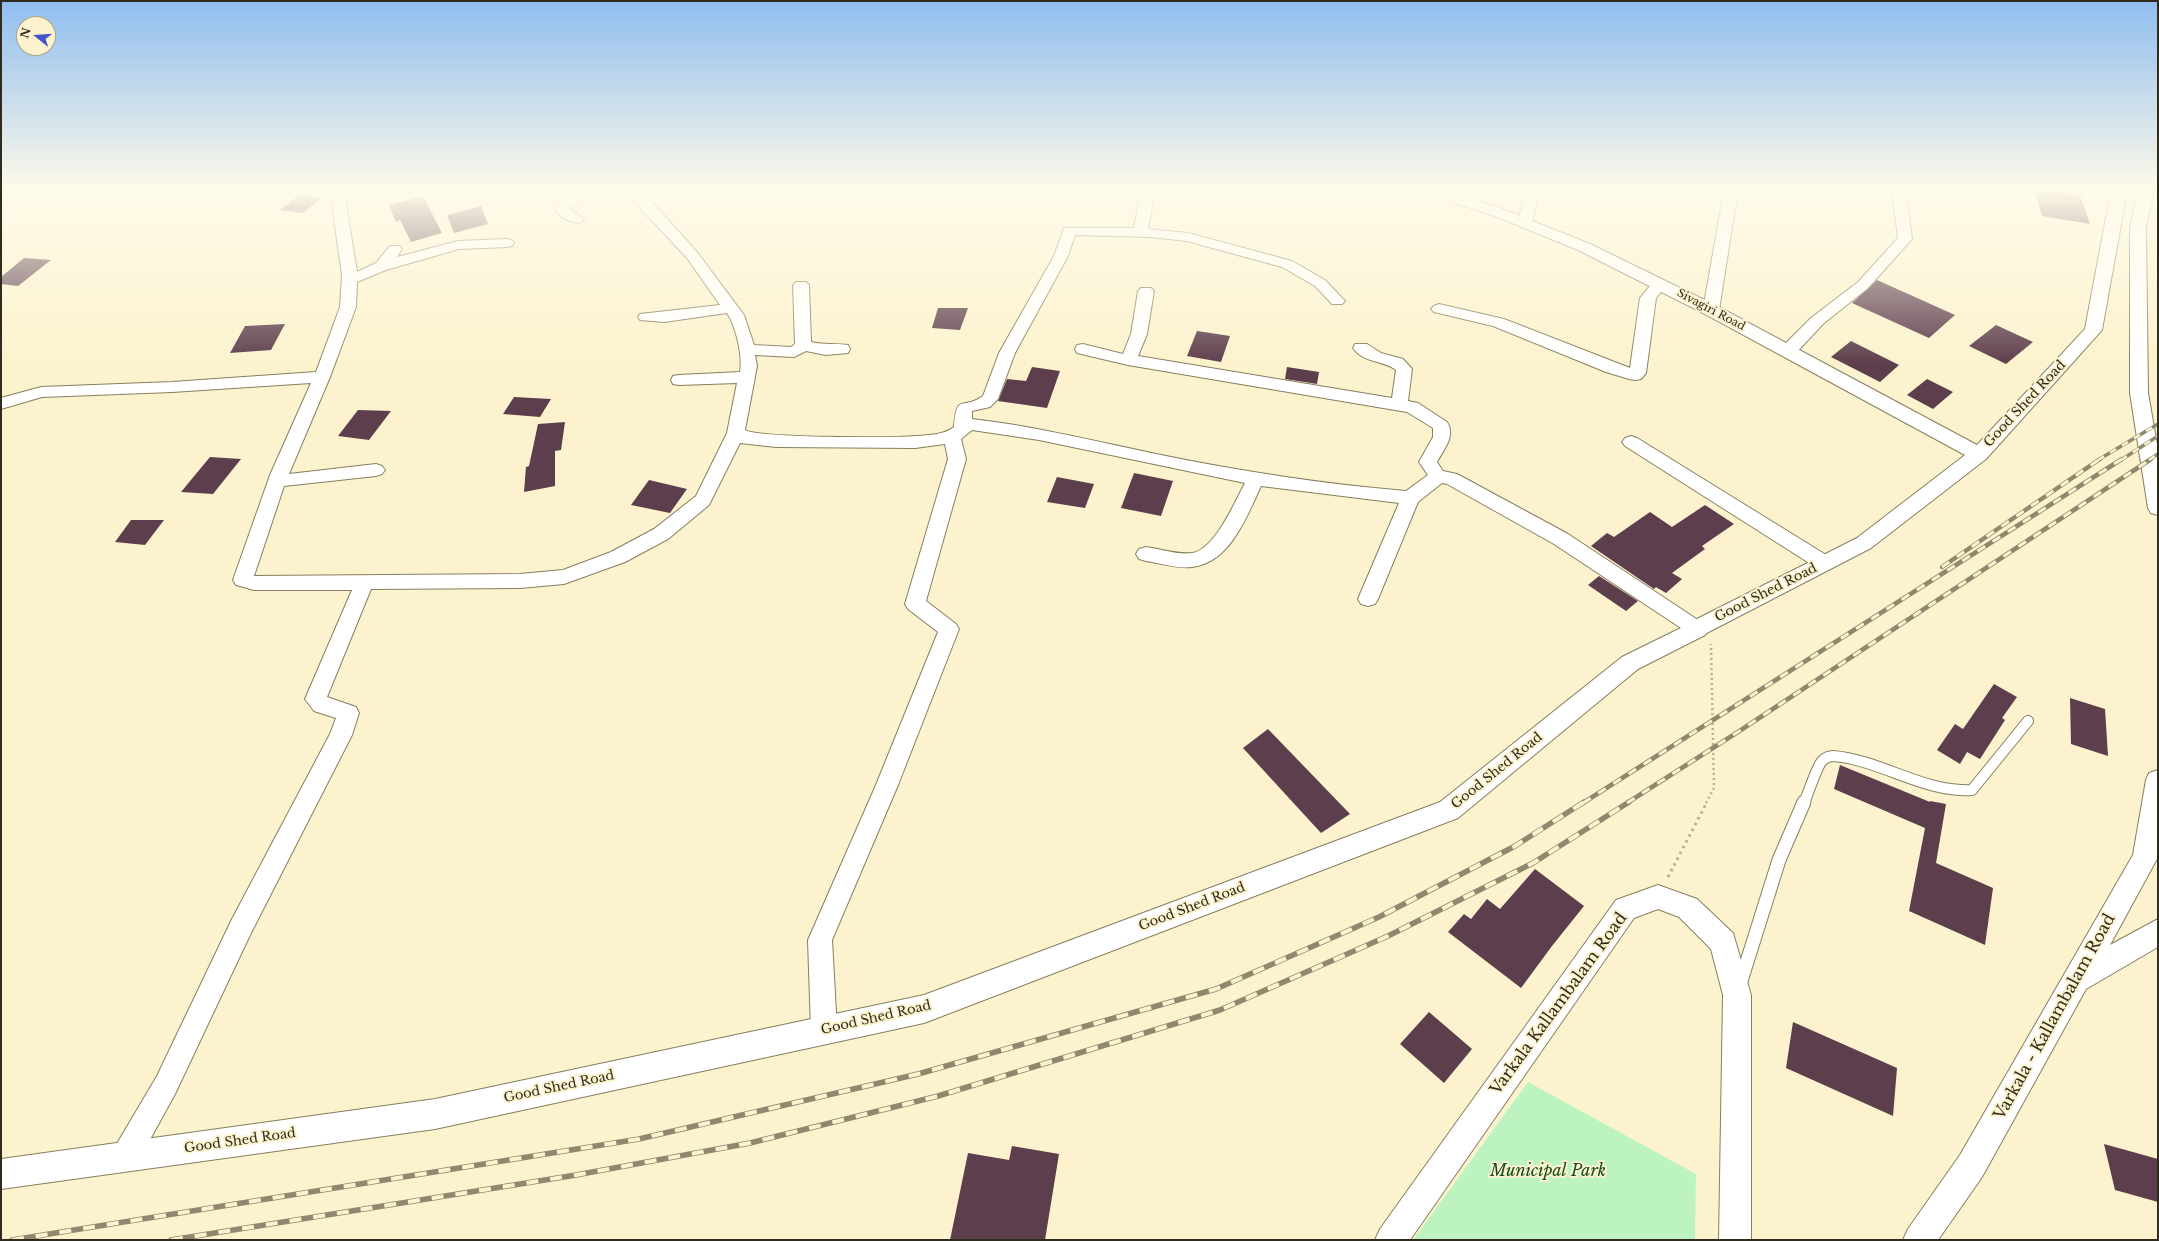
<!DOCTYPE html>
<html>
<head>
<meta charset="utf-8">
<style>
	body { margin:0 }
	#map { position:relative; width:2159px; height:1241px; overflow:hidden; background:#fcf3ce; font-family:"Libre Baskerville",serif }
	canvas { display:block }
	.frame { position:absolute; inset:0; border:2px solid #2f2b1d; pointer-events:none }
	.north { position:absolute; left:16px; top:16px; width:40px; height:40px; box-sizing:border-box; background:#fcf3ce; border:1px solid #aaa387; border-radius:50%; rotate:287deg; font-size:11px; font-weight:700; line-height:16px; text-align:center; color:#2f2b1d }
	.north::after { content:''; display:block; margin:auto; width:14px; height:18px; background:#4453c8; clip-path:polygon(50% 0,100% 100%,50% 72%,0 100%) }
</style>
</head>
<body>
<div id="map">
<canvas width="2159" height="1241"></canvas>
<div class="frame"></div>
<div class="north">N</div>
</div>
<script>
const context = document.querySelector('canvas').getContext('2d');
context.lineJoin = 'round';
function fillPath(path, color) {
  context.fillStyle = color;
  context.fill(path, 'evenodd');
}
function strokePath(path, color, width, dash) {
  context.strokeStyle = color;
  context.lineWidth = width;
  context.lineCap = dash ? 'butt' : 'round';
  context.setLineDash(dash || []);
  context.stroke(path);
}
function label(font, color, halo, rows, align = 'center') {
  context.font = font + ' "Libre Baskerville",serif';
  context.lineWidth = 4;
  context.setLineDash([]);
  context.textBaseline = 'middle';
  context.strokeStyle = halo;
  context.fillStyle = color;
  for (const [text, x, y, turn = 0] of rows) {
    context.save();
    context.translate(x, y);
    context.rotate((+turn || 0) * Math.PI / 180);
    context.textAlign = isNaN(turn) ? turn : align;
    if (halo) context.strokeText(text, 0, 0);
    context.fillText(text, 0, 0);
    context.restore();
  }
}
fillPath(new Path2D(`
	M1528,1082L1696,1174L1695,1240H1413Z`), '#bdf3c0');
fillPath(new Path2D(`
	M2035,191H2055L2080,195L2090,224L2042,216Z
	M299,195L322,198L303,213L280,210Z
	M423,196L442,233L411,242L400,220L396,222L389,205Z
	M481,206L488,224L454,233L447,215Z
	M24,258L51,260L18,286L1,284V277Z
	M1877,280L1955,315L1929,338L1852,303Z
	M938,308H968L960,330L932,328Z
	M285,324L271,350L230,353L245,326Z
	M1996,325L2033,342L2006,364L1969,346Z
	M1197,331L1230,336L1221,362L1187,356Z
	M1851,341L1899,365L1880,382L1831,357Z
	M1032,367L1060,371L1047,408L998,401L1007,379L1026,381Z
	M1287,367L1319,372L1317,384L1285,379Z
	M1927,379L1953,392L1933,409L1907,395Z
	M514,397L551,399L540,417L503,414Z
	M358,410L391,411L369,440L338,436Z
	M565,422L561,450L555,451V486L524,492L526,467L529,466L538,424Z
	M210,457L241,459L213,494L181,492Z
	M1134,473L1173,481L1161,516L1121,508Z
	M1057,477L1094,484L1085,508L1047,502Z
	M649,480L687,489L670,513L631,505Z
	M1705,505L1734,524L1702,546L1705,549L1672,573L1682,579L1666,593L1656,587L1654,589L1591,546L1607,533L1614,537L1650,512L1672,527Z
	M131,520H164L145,545L115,542Z
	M1599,576L1638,601L1626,611L1588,585Z
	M1994,684L2017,697L2002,718L2005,720L1980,759L1967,752L1960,764L1937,750L1955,724L1963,729Z
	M2070,698L2105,709L2108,756L2071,744Z
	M1268,729L1350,814L1321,833L1243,748Z
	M1840,765L1930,802V801L1946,804L1936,863L1993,888L1985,945L1909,911L1925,828L1834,789Z
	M1535,869L1584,906L1552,946L1521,988L1448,932L1464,914L1471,919L1487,899L1500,909Z
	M1429,1012L1472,1049L1444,1083L1400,1044Z
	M1793,1022L1897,1068L1893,1116L1786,1068Z
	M2104,1144L2158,1159V1202L2115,1190Z
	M1012,1146L1059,1154L1045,1240H950L968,1153L1009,1160Z`), '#5d3e4c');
const serviceFar1 = new Path2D(`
	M1804,803C1808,794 1817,766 1822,761C1825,758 1830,756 1833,756C1881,760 1924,793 1972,790L2028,721`);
const service = new Path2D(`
	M1740,984L1779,860L1804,802`);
const minor = new Path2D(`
	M330,191H344L357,272L376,263L390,246H400L402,249L397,257L458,241L507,239L512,240L514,243L512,246L507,247L459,249L386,270L357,282L356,307L330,377L289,474L376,464L382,466L385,470L382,474L376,476L284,486L254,576L520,574L563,570L611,552L654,529L696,496L727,433L737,383L679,385L673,384L671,380L673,376L679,375L740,372C743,357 736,326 727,313L664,322L640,320L638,317L640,314L720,305L687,258L641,209L628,191H642L697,252L744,315L754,345L791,347L795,344L793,285L796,282H806L809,285L811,342C823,345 836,343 848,345L850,349L848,353L826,355L806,351L794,357L755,355L757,366L745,430C758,438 893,438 916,436C928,435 944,435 954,427C957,392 961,411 983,396L999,353L1054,256L1064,228H1134L1141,191H1155L1148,229L1188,233L1292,261L1325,280L1345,301L1342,304H1332L1315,286L1282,267L1187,241L1150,237L1075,235L1068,256L1015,353L998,399L990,407L972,411V419C1034,426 1094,441 1156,454C1239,471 1322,484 1406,491L1428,475L1419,462L1433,437V428L1407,412L1128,365L1077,353L1075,349L1077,345L1083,344L1123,354L1131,334L1138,291L1141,288H1151L1154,291L1147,334L1138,356L1392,398L1396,370C1383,360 1363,363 1353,348L1355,344H1367L1381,353L1403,359L1412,369L1408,401L1418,403L1447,422C1456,436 1444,449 1437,462L1443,471L1457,474L1568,534L1704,624L1707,629L1704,634L1697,637L1690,634L1554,544L1447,484L1442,483L1418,502L1378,599L1375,604L1368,606L1361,604L1358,599L1399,503L1261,486C1247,516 1230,563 1192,567C1177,569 1160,563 1146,561L1139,559L1136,554L1139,549L1146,547C1161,549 1177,555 1192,553C1215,550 1235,501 1245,483L1039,440L972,430L961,439L966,459L926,601L956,624L959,629L898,785L832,940L837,1030L833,1039L824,1043L815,1039L811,1030L808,940L876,785L938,632L908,609L905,604L948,459L945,444L915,448L776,447L740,443L709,505L668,539L625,562L564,584L520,588L371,589L327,697L356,707L359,713L352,735L250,935L175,1094L135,1167L125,1171L115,1167L111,1157L115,1147L157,1076L232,919L330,734L336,718L314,711L305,699L352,590H254L236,585L233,580L270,475L311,383L172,392L42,397L1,409V398L41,387L172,382L316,372L340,307L342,275Z
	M575,191H593L571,207L570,209L584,219L582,222C573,224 560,218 555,210L564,198Z
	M1525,191H1539L1532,223L1530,226H1520L1518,223Z
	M1892,191H1906L1912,239L1868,288L1823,324L1794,355H1782L1780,351L1782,347L1811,318L1858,282L1898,238Z
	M1730,192L1737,196L1719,310L1716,313H1706L1703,310L1723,196Z
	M1659,279L1664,281L1667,284L1656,298L1646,373L1641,379L1635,380L1629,379L1606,372L1493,326L1434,312L1431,309L1434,306L1439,304L1504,319L1630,368L1640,298L1654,281Z
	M1631,436L1637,438L1831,558L1834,563L1831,568L1824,570L1817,568L1625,446L1622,442L1625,438Z`);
const tertiary = new Path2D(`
	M1697,620L1705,623L1708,629L1705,635L1638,669L1458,818L924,1023L435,1129L1,1189V1159L435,1099L924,995L1440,802L1622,657Z
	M1658,885L1697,899L1733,933L1751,995V1240H1719L1723,995L1711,949L1679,917L1658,909L1634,918L1410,1240H1375L1380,1229L1616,900Z`);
const secondary = new Path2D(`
	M1424,191H1448L1505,210L1590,244L1717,306L1977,445L2085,329L2111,191H2127L2102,330L1986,459L1871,548L1697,638L1689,635L1686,629L1689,623L1857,538L1965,455L1705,314L1578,250L1495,216L1427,194Z
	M2138,191H2154L2146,228L2148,393L2158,450V515L2151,513L2148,508L2130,393V228Z
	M2158,770V857L2110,945L2158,919V947L2086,989L1982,1177L1938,1240H1903L1908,1229L1960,1155L2133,855L2146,780L2149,773Z`);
strokePath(serviceFar1, '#877e5d', 12);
strokePath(service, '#877e5d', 15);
strokePath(minor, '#877e5d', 2);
strokePath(tertiary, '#877e5d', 2);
strokePath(secondary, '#877e5d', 2);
strokePath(new Path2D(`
	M1706,803L1714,788L1711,644`), '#b7b093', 2.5, [2, 3]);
strokePath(new Path2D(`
	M1668,877L1707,802`), '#b7b093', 3, [2.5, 4]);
strokePath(serviceFar1, '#fff', 10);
strokePath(service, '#fff', 13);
fillPath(minor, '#fff');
fillPath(tertiary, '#fff');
fillPath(secondary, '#fff');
const railFar2 = new Path2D(`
	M2098,460L2158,424
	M2121,460L2158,436
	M2149,460L2158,454`);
const railFar1 = new Path2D(`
	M1942,567L2100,459
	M1583,803L2122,459
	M1627,803L1741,730L2151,459`);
const rail = new Path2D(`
	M12,1240L639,1139L918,1074L1216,989L1379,917L1515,846L1584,802
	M171,1240L576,1175L750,1143L938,1096L1220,1010L1388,936L1533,863L1629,802`);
strokePath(railFar2, '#8e886f', 3.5);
strokePath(railFar1, '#8e886f', 4.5);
strokePath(rail, '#8e886f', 5.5);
strokePath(railFar2, '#fcf3ce', 2.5, [7]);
strokePath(railFar1, '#fcf3ce', 3, [9]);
strokePath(rail, '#fcf3ce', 4, [12]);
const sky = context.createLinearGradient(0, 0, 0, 365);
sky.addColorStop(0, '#8fbdef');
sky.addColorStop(0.52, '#fefae9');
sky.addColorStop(1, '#fefae900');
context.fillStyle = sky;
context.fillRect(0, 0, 2159, 365);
label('11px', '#2f2b1d', '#fcf3ce', [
	["Sivagiri Road",1711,310,28]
]);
label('13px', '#2f2b1d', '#fcf3ce', [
	["Good Shed Road",2025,404,-47],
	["Good Shed Road",1766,593,-27],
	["Good Shed Road",1497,771,-39],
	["Good Shed Road",1192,907,-21],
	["Good Shed Road",876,1018,-13],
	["Good Shed Road",559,1087,-12],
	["Good Shed Road",240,1141,-8]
]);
label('16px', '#2f2b1d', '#fcf3ce', [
	["Varkala Kallambalam Road",1559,1004,-54],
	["Varkala - Kallambalam Road",2055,1017,-61]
]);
label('italic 16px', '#104c1c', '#fcf3ce', [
	["Municipal Park",1548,1171]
]);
</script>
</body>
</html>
